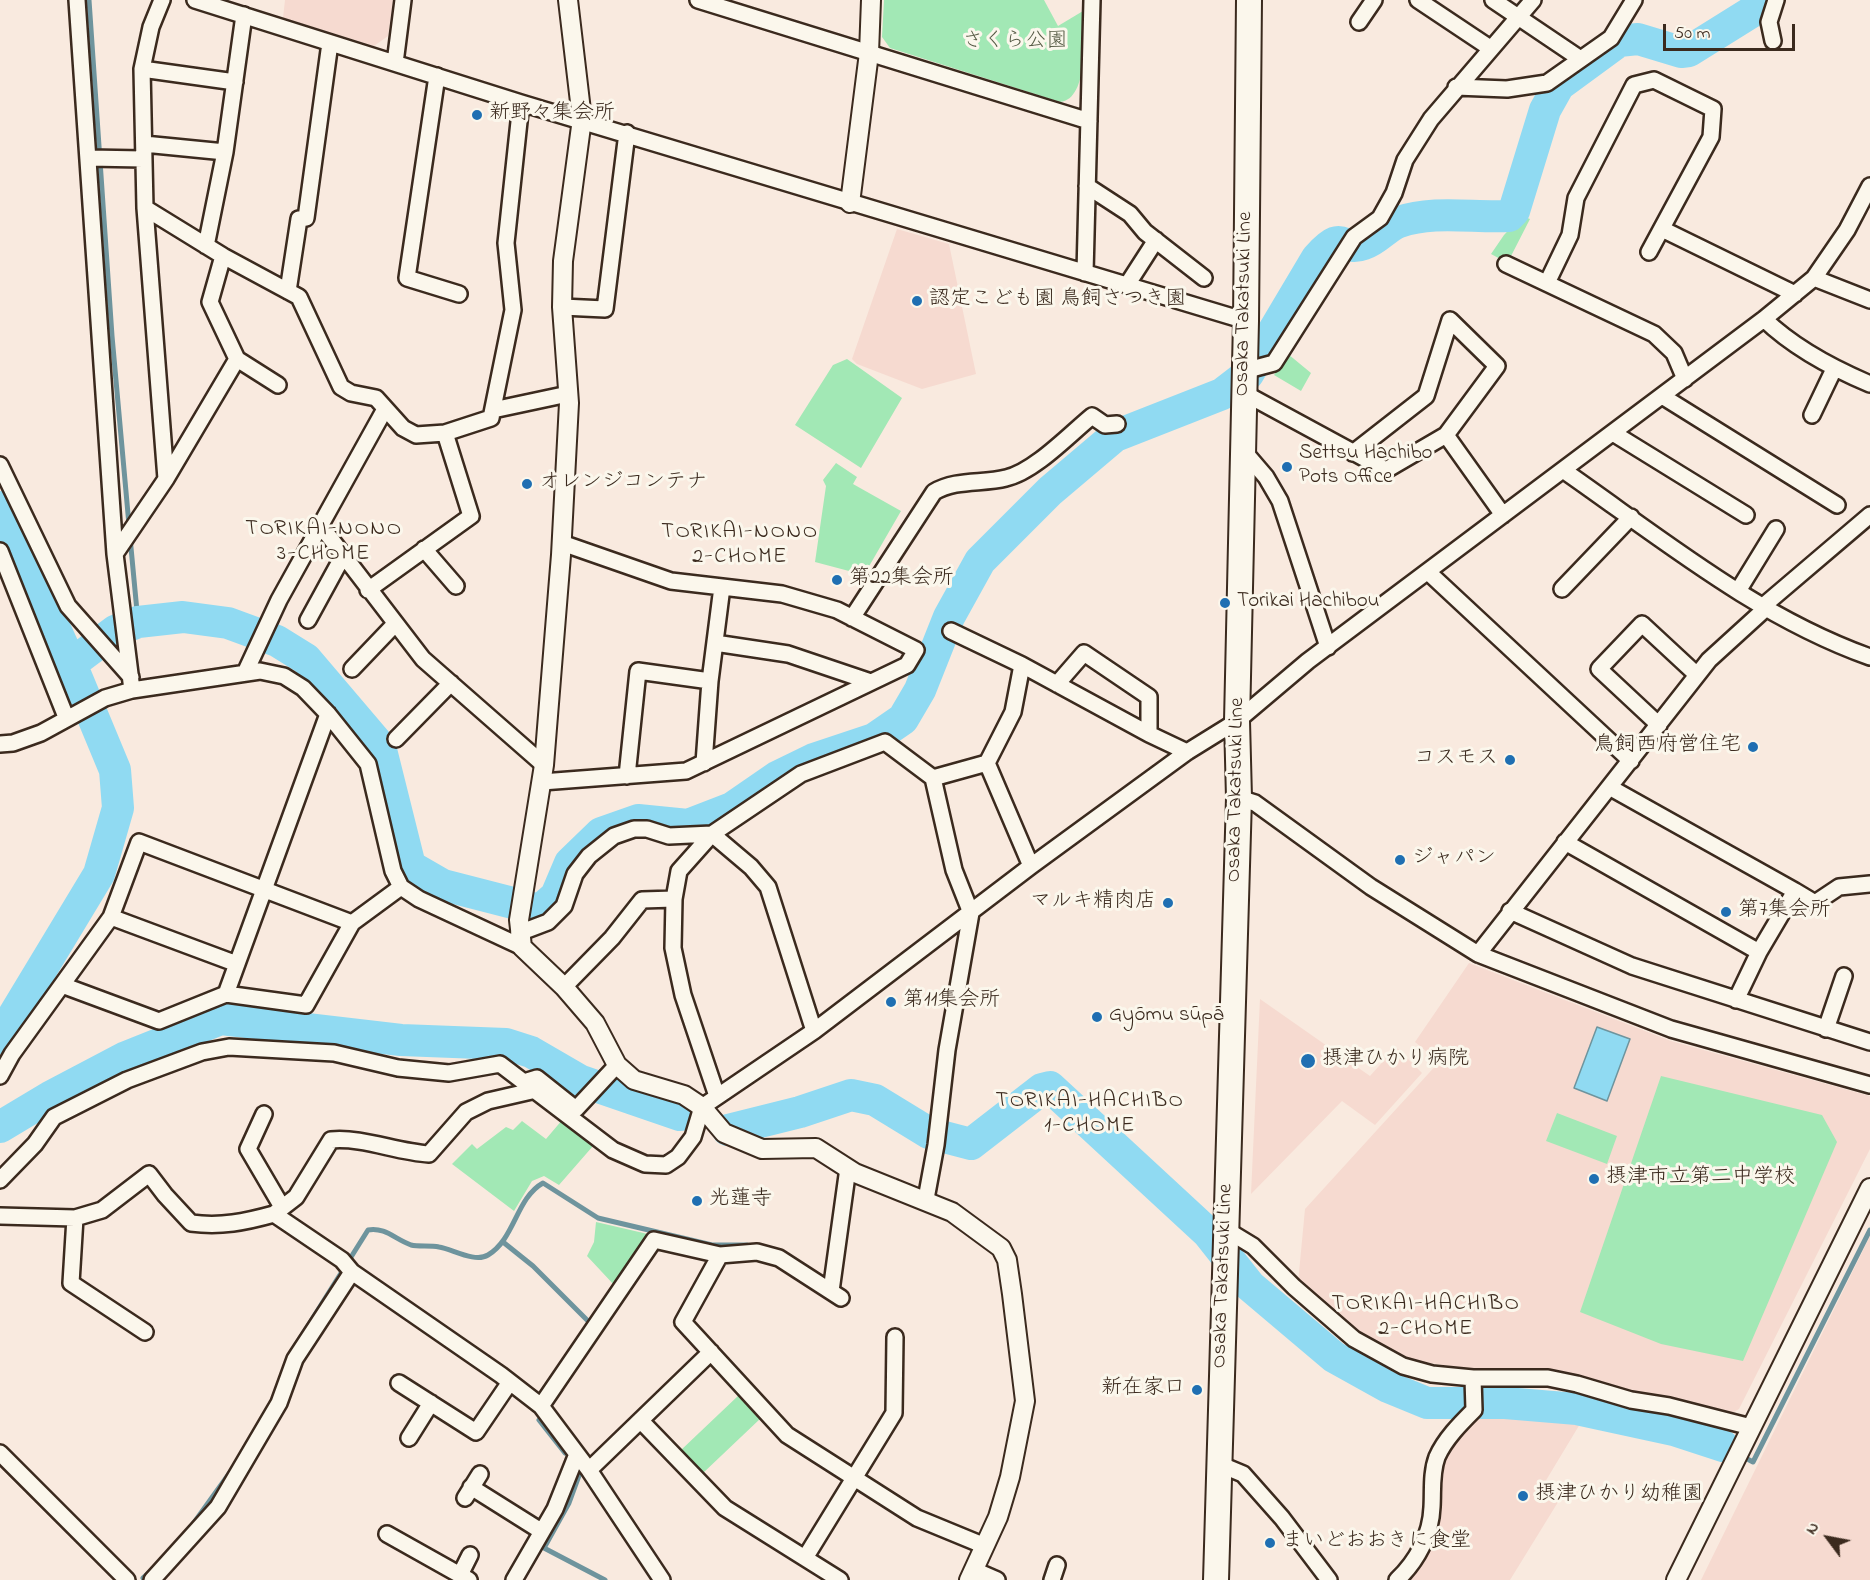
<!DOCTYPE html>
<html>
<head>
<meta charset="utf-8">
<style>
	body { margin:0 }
	#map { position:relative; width:1870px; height:1580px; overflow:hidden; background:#f9eadf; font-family:"Indie Flower",sans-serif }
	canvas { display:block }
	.north { position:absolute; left:1798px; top:1508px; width:60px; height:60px; -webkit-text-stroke:4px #fbf7ec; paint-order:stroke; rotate:302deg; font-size:16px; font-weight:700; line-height:24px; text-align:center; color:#3b2a1e }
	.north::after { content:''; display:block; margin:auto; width:21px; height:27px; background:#3b2a1e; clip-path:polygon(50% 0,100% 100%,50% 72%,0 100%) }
	.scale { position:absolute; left:1663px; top:24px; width:132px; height:27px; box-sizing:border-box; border:3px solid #3b2a1e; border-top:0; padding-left:8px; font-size:18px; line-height:21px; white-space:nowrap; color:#3b2a1e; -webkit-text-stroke:4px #fbf7ec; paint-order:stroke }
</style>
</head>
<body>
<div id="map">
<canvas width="1870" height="1580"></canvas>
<div class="north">N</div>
<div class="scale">50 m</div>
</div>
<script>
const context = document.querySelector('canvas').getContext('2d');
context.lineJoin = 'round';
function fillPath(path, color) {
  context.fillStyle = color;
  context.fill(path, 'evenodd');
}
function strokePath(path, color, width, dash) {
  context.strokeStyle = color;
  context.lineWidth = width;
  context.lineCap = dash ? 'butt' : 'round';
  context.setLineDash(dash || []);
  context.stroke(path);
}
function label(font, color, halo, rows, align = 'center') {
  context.font = font + ' "Indie Flower","Klee One",sans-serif';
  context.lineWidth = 6;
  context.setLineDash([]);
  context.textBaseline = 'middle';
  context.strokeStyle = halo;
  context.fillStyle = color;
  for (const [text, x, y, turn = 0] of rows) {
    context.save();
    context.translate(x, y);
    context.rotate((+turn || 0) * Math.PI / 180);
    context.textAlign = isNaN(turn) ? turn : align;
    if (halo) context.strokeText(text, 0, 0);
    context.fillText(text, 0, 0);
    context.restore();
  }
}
fillPath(new Path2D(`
	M285,0H393L388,36L374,46L283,18Z
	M897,229L949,244L976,374L922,389L857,364L852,359Z
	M1469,963L1671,1041L1870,1096V1149L1739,1409L1727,1416L1579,1376L1543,1373L1507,1375L1405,1359L1358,1334L1298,1283L1305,1209L1439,1062L1415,1042Z
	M1260,999L1370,1076L1396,1047L1422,1073L1375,1125L1342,1101L1251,1194Z
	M1870,1236V1580H1701Z
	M1482,1408L1541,1410L1583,1419L1545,1482L1563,1494L1510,1580H1407L1437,1526L1439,1473L1443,1458Z`), '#f6dad0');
fillPath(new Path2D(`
	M884,0H1044L1058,26L1083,11C1083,33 1090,99 1060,102L890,48L882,37Z
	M1522,216L1530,219L1511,256L1507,255L1504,261L1491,254L1504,235Z
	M1288,354L1311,373L1301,391L1274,375Z
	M847,359L902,398L861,468L795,425L833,365Z
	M836,463L857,477L853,484L901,511L864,575L815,562L826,486L823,480Z
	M1661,1076L1822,1115L1837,1142L1743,1361L1661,1344L1580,1312Z
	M1557,1113L1617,1136L1607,1164L1546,1141Z
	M563,1119L593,1146L559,1185L544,1176L532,1181L514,1211L452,1164L472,1144L477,1149L506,1127L513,1130L522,1121L546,1139Z
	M596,1222L652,1235L615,1286L587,1256L594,1242Z
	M739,1395L761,1418L702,1474L680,1451Z`), '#a2e8b5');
const water = new Path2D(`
	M1597,1027L1630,1039L1607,1101L1574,1088Z`);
fillPath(water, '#90daf2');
strokePath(water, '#6e949d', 1.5);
strokePath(new Path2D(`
	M89,0L112,336L129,525
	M130,537L138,622
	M503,1242L533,1266L591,1324L589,1327
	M289,1356L368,1230C385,1227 395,1239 411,1245C419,1247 430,1245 439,1247C452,1249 475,1263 488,1255C515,1239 516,1198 543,1183L598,1218L712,1245H747
	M539,1420L565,1453
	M1723,1446L1753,1462L1870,1230
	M580,1473L569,1503L544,1548L605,1580
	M193,1524L231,1471
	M143,1578L151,1571`), '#6e949d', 5);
strokePath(new Path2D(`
	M0,507L71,664L115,770L118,808L99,874L0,1038
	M71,664L115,631L138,622L183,617L228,623L277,641L306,659L380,746L410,866L443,885L540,910L556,896L570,863L601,833L638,820L688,825L732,808L777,777L814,759L874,739L903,719L920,690L949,617L980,561L1050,491L1115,436L1222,394L1248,374L1317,258C1345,226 1340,253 1364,244C1377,240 1386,227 1399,222C1434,210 1473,218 1509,216L1514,211L1545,110L1559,85L1619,41L1638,39L1681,52L1689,51L1750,13L1764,0
	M0,1127L50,1097L126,1057L221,1019L401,1040L506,1044L531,1052L581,1081L680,1115
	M728,1130L800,1112L851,1095L875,1100L929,1133L971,1144L1042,1089L1050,1087L1208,1233L1250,1286L1334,1357L1388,1387L1427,1403H1505L1577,1409L1674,1430L1723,1446`), '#90daf2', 32);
const minor = new Path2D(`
	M77,0L115,554L132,690
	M162,0L151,27L142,69L145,208L166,479
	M195,0L521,103L1246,321
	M698,0L1089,121
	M1418,0L1490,48
	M1493,0L1579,58
	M1359,22L1374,0
	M1773,41L1769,22L1776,0
	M395,63L403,0
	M142,69L235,82
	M437,76L407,278L459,294
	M1456,87L1507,89L1547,83L1611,38L1634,0
	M144,144L225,152
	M89,158L143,159
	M1087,186L1130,214L1145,232L1204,278
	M145,208L223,256L299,297L341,387L351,393L376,398L403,428L416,435L445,433L471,516L368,590
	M1662,229L1795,294
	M206,246L225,152L244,15
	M223,256L210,302L237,359L278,385
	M1506,264L1654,334L1674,353L1685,379
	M1085,273L1092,0
	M1814,278L1870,300
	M1547,283L1570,235L1576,198L1634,85L1654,80L1713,109L1711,137L1649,252
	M1127,285L1156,240
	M288,291L299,219L306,218L330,43
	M562,307L605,309L627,133
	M1764,319C1794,348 1832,368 1870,384
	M1244,371L1274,363L1354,237L1380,218L1394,193L1405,160L1431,119L1533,0
	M1244,393L1386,470L1446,435L1497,366L1450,320L1426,396L1353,453
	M1662,396L1837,505
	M493,410L568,394
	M1812,415L1834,369
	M445,433L491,418L513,310L506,243L521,103
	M1613,433L1746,515
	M1446,435L1503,515
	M1242,449L1266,477L1280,501L1328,647
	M0,465L68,606L131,677
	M1563,470C1661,538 1757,617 1870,657
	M321,526L423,659L544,765
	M424,549L456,586
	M0,551L66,717
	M115,554L166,479L237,359
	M1428,572L1631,761
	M1562,589L1631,517
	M1738,591L1776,529
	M1762,607L1870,515
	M852,618L934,492C956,479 982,484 1006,478C1034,472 1070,434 1092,416L1105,425L1117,424
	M308,620L343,556
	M951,631L1022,665L1149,734
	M715,643L788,654L871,682
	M352,669L395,624
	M245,673L279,600L385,409
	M1057,684L1084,653L1149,697V734L1187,752
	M1659,725L1599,669L1642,624L1697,675
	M396,739L451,683
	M0,744L13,743L41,733L105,698L132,690L260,671L284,676L303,688L328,714L368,764L393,871L401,887L419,899L522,947
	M704,763L710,681L722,587
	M987,763L1031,866
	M627,776L638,671L710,681
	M933,778L987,763L1013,712L1022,665
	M542,782L686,771L907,665L916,650L837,610L782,594L671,581L562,543
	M1239,798L1255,803L1371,887L1478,954L1709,660L1765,609
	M1565,842L1759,952L1795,891L1611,788
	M1795,891L1815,903L1839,887L1870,884
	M1510,911L1632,966L1870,1042
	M111,917L237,964
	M519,933L548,922L564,906L575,874L589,856L614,836L634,829H647L669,836L712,834L751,867L768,887L814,1031
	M1478,954L1671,1029L1870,1085
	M62,985L159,1021L226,994L306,1005L352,923L401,887
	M564,987L612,938L642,900L674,899
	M226,994L328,714
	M1736,1000L1759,952
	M1826,1029L1844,976
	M0,1076L12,1054L111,917L139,842L352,923
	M524,1082L537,1078L576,1109L617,1065
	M717,1096L683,995L673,948L674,899L679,871L712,834L801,774L885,742L933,778L954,870L971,913L947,1050L936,1145L926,1199
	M264,1114L248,1149L282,1207
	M0,1180L35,1144L54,1117L127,1080L202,1052L229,1047L334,1053L398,1068L449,1073L500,1064L613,1150L645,1164L666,1165L678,1157L693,1137L702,1107L814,1031L1031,866L1187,752L1237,721L1308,661L1764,319L1814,278L1847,230L1870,186
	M274,1214L296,1197L331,1140C363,1137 396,1152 429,1154L466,1112L488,1101L536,1090
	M0,1216L75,1218L102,1210L149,1174L165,1195L191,1223C221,1227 245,1222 274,1214L342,1260L352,1272L501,1375L541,1406L589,1470L662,1580
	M75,1218L71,1283L145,1332
	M1225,1229L1253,1246L1294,1287L1354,1339L1403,1366L1432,1374L1473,1378H1548L1577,1384L1631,1400L1669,1406L1751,1427
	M720,1255L683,1322L787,1435L917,1518L985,1546
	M831,1291L848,1168
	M399,1383L476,1432L510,1382
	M541,1406L654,1240L720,1255L757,1252L779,1258L841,1298
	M641,1421L725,1508L840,1580
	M409,1438L431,1403
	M0,1453L127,1580
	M1219,1464L1243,1474L1282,1518L1329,1580
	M589,1470L711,1352
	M471,1487L541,1531
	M465,1498L480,1474
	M387,1534L469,1580
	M805,1558L894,1413L895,1337
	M974,1570L997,1580
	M460,1575L470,1555
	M152,1580L218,1507L279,1403L295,1359L352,1272
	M514,1580L555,1509L577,1454
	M1052,1580L1057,1565
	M1397,1580C1417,1561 1431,1535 1432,1507C1433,1491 1431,1473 1437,1457C1445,1439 1460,1424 1474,1410L1473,1378`);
const tertiary = new Path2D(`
	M568,0L582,119L563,261L562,307L569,403L561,555L544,765L519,920L522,947L564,987L595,1023L617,1065L634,1080L684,1095L702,1107L724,1133L762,1149L816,1148L855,1173L952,1212L1001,1248L1007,1260L1012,1294L1025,1401L1010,1477L998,1517L969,1580
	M850,203L869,53L871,0
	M1676,1580L1870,1188`);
const primary = new Path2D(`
	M1216,1580L1239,798L1237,721L1246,321L1249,0`);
strokePath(minor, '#3b2a1e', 20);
strokePath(tertiary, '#3b2a1e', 22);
strokePath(primary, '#3b2a1e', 28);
strokePath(minor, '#fbf7ec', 15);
strokePath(tertiary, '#fbf7ec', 18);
strokePath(primary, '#fbf7ec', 24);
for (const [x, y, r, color] of [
	[477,115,6,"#1f6fb2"],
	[917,301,6,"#1f6fb2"],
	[1287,467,6,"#1f6fb2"],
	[527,484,6,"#1f6fb2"],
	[837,580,6,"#1f6fb2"],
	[1225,603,6,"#1f6fb2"],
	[1753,747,6,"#1f6fb2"],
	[1510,760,6,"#1f6fb2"],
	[1400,860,6,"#1f6fb2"],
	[1168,903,6,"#1f6fb2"],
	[1726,912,6,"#1f6fb2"],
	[891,1002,6,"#1f6fb2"],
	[1097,1017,6,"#1f6fb2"],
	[1308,1061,8,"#1f6fb2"],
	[1594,1179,6,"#1f6fb2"],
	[697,1201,6,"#1f6fb2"],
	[1197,1390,6,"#1f6fb2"],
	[1523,1496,6,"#1f6fb2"],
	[1270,1543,6,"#1f6fb2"]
]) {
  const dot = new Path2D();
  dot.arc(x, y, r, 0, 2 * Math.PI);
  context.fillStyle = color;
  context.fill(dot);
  strokePath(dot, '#fbf7ec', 2);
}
label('21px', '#555a44', '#fbf7ec', [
	["さくら公園",1015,43]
]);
label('21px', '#3b2a1e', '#fbf7ec', [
	["新野々集会所",489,115],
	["認定こども園 鳥飼さつき園",929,301],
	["Settsu Hachibo",1299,455],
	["Pots Office",1299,479],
	["オレンジコンテナ",539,484],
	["第22集会所",849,580],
	["Torikai Hachibou",1237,603],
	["鳥飼西府営住宅",1741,747,"right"],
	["コスモス",1498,760,"right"],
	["ジャパン",1412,860],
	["マルキ精肉店",1156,903,"right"],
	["第7集会所",1738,912],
	["第11集会所",903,1002],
	["Gyōmu sūpā",1109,1017],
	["摂津ひかり病院",1322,1061],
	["摂津市立第二中学校",1606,1179],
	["光蓮寺",709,1201],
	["新在家口",1185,1390,"right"],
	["摂津ひかり幼稚園",1535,1496],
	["まいどおおきに食堂",1282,1543]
], 'left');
label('21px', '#3b2a1e', '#fbf7ec', [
	["Osaka Takatsuki Line",1245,304,-89],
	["Osaka Takatsuki Line",1237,790,-89],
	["Osaka Takatsuki Line",1224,1276,-88]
]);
context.letterSpacing = '1.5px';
label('22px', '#3b2a1e', '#fbf7ec', [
	["TORIKAI-NONO",324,530],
	["3-CHOME",324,555],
	["TORIKAI-NONO",740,533],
	["2-CHOME",740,558],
	["TORIKAI-HACHIBO",1090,1102],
	["1-CHOME",1090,1127],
	["TORIKAI-HACHIBO",1426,1305],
	["2-CHOME",1426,1330]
]);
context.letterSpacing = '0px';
</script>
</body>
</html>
